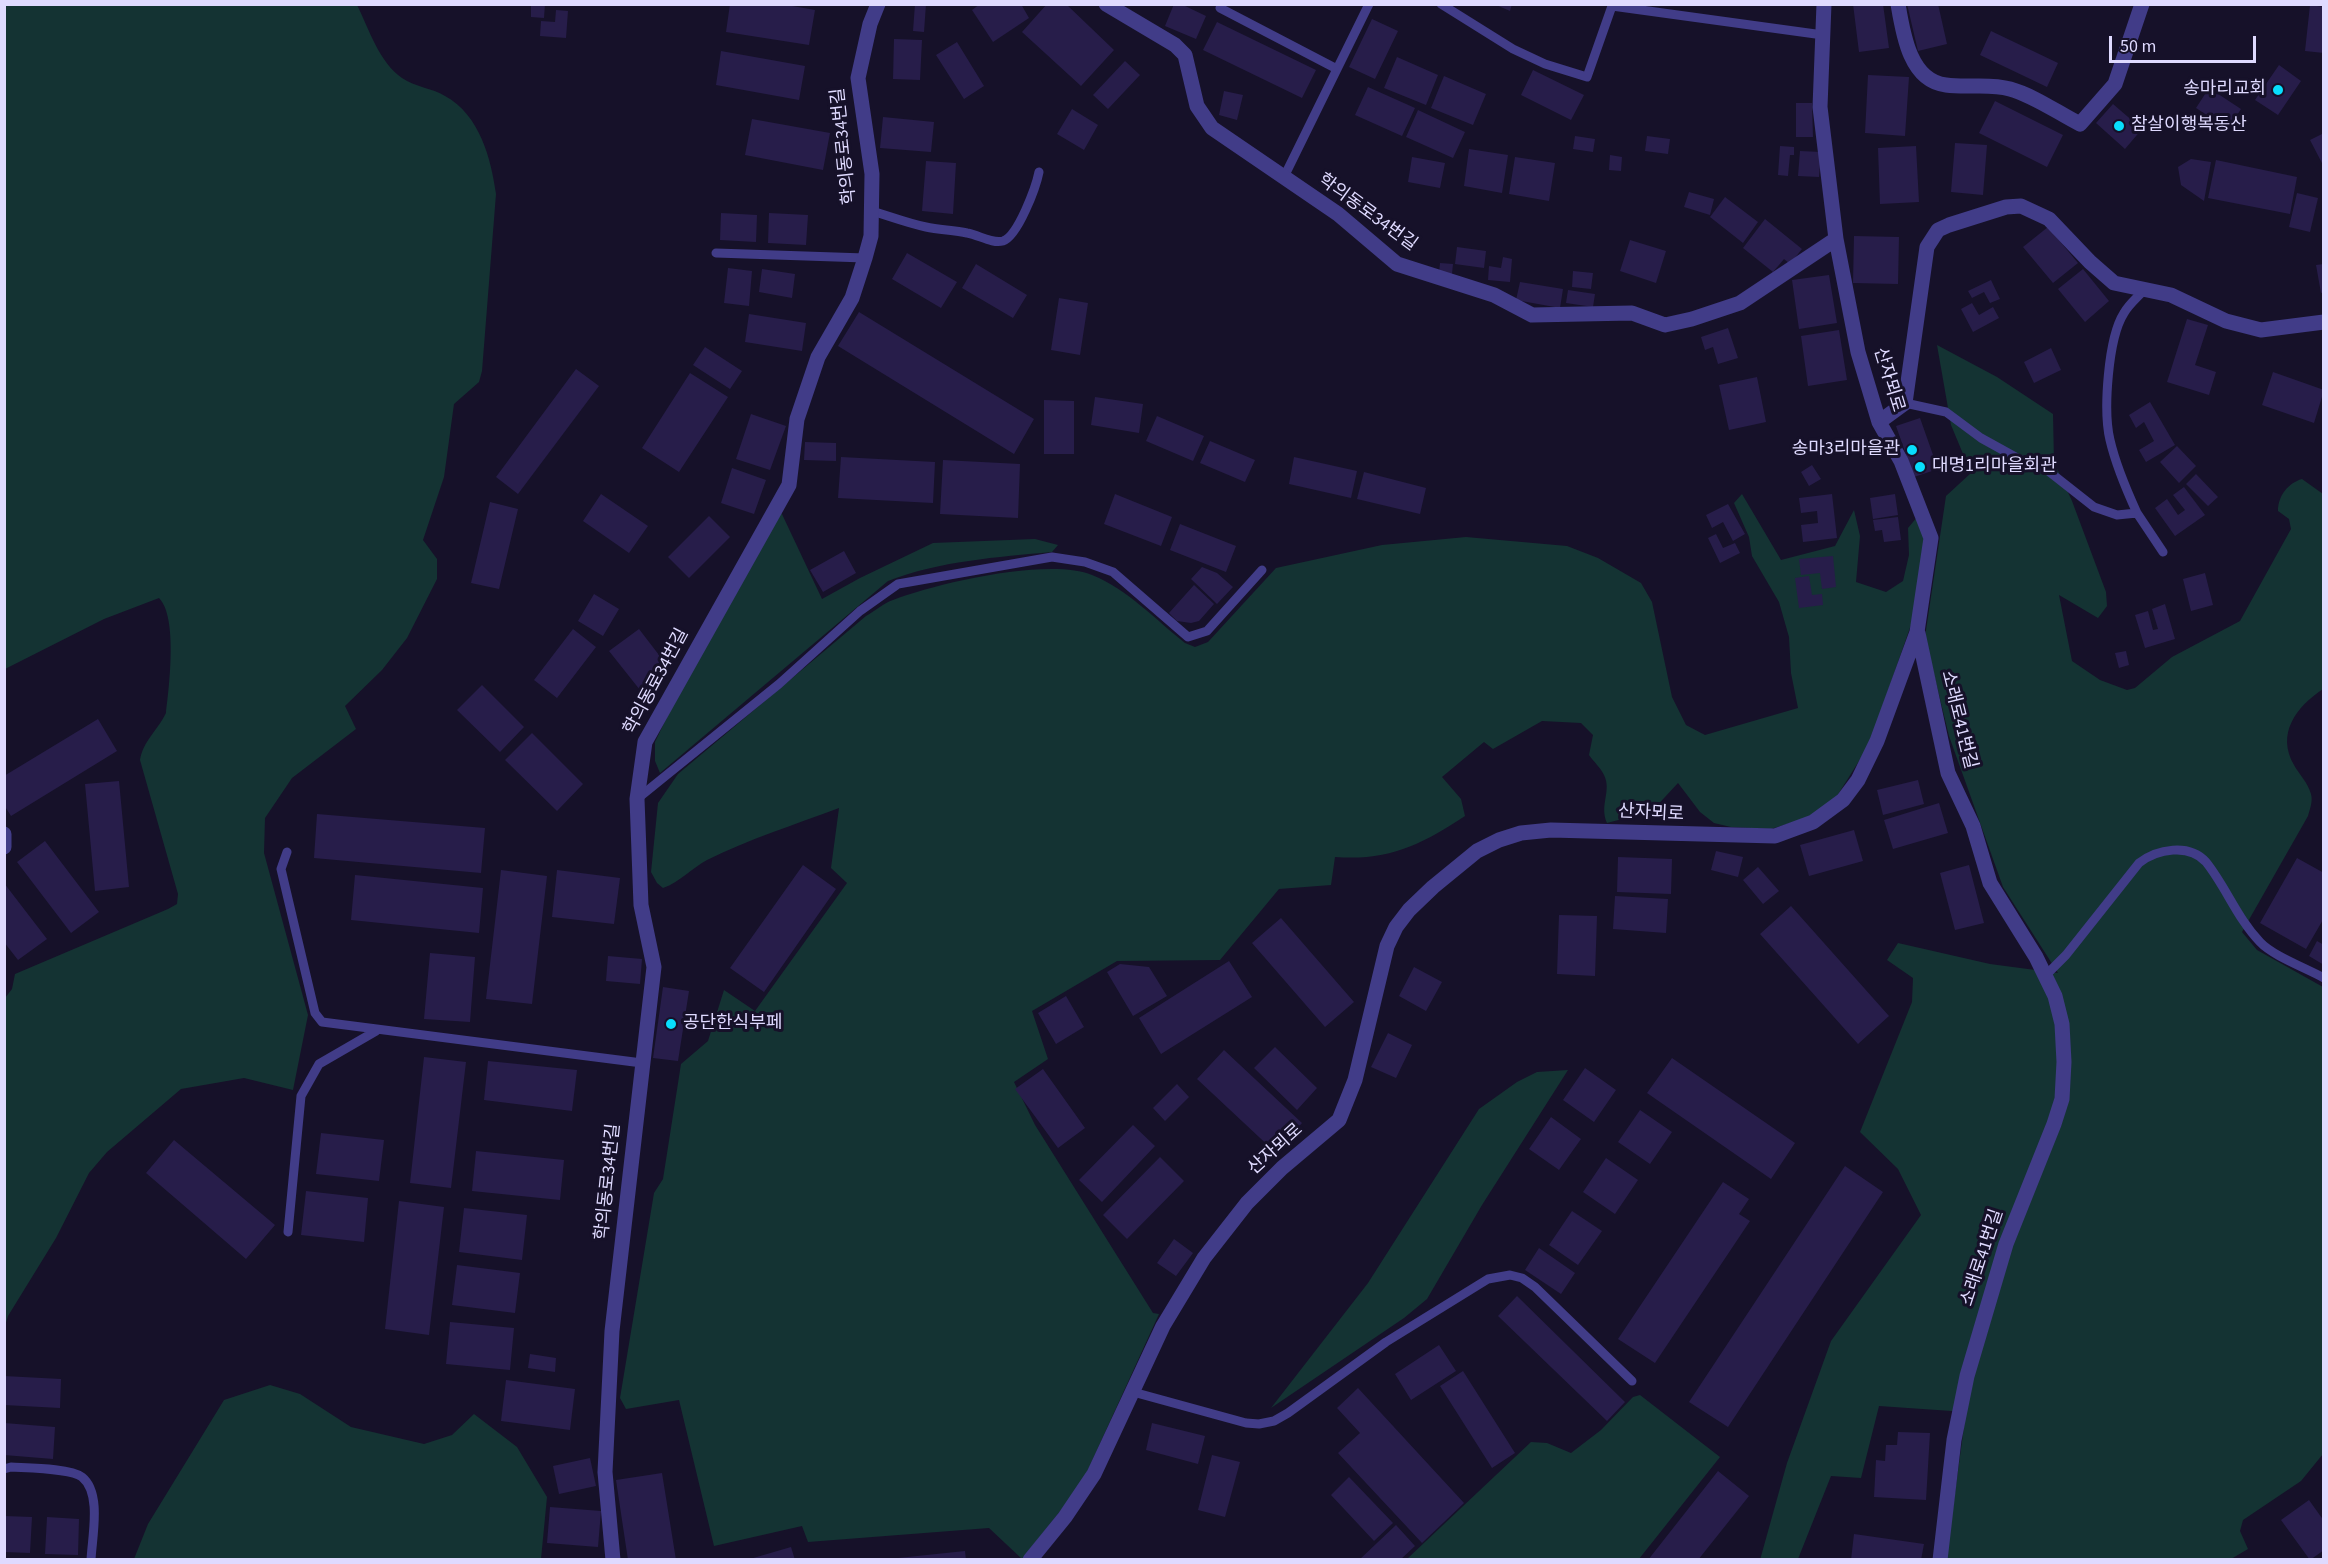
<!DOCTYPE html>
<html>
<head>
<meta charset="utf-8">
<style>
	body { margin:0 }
	#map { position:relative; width:2328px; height:1564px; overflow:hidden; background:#161129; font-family:"Source Sans 3",sans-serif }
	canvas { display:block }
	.frame { position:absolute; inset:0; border:6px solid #dfdaff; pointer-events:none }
	.scale { position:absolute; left:2109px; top:36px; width:147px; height:27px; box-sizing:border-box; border:3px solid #dfdaff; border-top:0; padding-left:8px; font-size:18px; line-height:21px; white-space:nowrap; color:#dfdaff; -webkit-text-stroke:4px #161129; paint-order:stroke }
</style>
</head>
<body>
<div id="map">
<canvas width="2328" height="1564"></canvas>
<div class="frame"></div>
<div class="scale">50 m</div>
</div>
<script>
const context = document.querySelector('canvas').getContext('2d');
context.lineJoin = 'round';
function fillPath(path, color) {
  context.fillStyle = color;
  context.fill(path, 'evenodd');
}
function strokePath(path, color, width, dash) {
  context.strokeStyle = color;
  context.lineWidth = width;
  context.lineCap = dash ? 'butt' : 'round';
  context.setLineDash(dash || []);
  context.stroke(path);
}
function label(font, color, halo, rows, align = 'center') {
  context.font = font + ' "Source Sans 3","Noto Sans KR",sans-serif';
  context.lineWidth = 6;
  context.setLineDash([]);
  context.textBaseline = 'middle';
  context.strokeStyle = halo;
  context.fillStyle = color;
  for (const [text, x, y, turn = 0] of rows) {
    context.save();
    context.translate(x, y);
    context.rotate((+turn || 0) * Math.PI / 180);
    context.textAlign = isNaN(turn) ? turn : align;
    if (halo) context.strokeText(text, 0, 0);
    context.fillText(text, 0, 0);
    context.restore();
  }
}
fillPath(new Path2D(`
	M5,4L357,5C369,29 379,62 402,78C415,87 432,88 445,96C480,115 491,159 496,194L482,371L479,382L454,404L444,477L423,540L437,559V579L407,638L382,670L345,706L356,729L292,778L265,818L264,853L308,1015L293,1090L244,1078L181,1089L107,1152L89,1173L56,1238L8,1316L5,1326V998L12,989L15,974L168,909L177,904L178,894L140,760C143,741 158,730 166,713C169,688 178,617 159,598L104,619L5,669Z
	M1937,345L1997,377L2053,414L2054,462L2072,501L2106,592L2107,606L2098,618L2059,595L2072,661L2100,680L2127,690L2135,688L2172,657L2240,621L2291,529L2289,519L2278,511C2278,496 2288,483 2302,479L2323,494V689C2296,707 2276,734 2294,765C2299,774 2308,783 2311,794C2313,801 2310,809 2308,816L2242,932L2257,950L2323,987V1454L2301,1481L2243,1520L2240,1531L2248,1549L2231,1559H1946L1966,1412L1879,1406L1861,1478L1831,1476L1798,1559L1760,1560L1787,1463L1831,1341L1921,1215L1898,1169L1860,1132L1912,1002L1913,978L1887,960L1898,943L1990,964L2058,973L2003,887L1949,736L1925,637L1946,496L1971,473L1951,425Z
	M1742,494L1781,560L1835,546L1854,510L1860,536L1856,582L1886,592L1903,581L1909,555L1908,528L1918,516L1925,535L1912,622L1869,745L1837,796L1810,817L1771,829L1731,827L1714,823L1700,812L1678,783L1652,811L1607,823C1599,805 1612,791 1604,775C1601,768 1593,761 1589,755L1593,735L1581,723L1542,721L1493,749L1484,742L1442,777L1461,799L1465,816C1421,845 1389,861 1335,857L1331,885L1279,889L1220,960L1117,961L1032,1011L1048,1059L1014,1082L1035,1125L1153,1313L1159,1314L1081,1485L1022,1559L989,1528L808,1542L802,1526L714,1546L679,1400L626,1409L620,1398L654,1193L663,1179L681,1064L708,1041L724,990L755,1011L847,883L831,868L839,808C794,825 749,839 707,860C692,868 680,882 663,888L657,883L651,872L658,803L678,774L866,616C875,611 884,603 893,600C936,583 1050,557 1092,575C1127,589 1156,620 1185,643L1195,647L1208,642L1276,568L1382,545L1466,537L1567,546L1598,558L1641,583L1652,602L1672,697L1686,725L1705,735L1798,708L1791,673L1789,637L1779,602L1752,556L1749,537L1734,503Z
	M781,512L822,599L860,578L933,543L1035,539L1058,545L1052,552C998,557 939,561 888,581L660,773L655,761V742L682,686Z
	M1568,1070L1482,1205L1427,1299L1404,1318L1271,1408L1368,1283L1479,1109L1517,1082L1537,1072Z
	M270,1385L300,1394L351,1427L424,1444L452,1435L474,1414L517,1447L547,1497L541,1559H134L148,1524L224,1400Z
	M1640,1395L1720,1457L1639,1559H1407L1531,1442L1547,1443L1571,1453L1601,1430L1633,1397Z`), '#143333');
fillPath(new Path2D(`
	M531,4H545L544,18L531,17Z
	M730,4H781L815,10L809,45L726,32Z
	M915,4H926L924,32L913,31Z
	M980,4H1021L1029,18L993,42L972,10Z
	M1047,4H1066L1114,50L1081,86L1022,32Z
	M1174,4H1181L1206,16L1196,39L1165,26Z
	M1494,4H1512L1510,11Z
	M1853,4H1883L1889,48L1859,52Z
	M1907,4H1938L1947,44L1918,51Z
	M2310,5L2324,7V53L2305,51Z
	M556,10L568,11L566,38L540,36L541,21L555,22Z
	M1372,19L1398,31L1375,79L1349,67Z
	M1217,22L1316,70L1302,98L1203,50Z
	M1991,31L2058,63L2047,87L1980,55Z
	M894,39L922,40L920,80L893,79Z
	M957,42L984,86L964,99L936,55Z
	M721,51L805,66L799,100L716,85Z
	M1397,57L1438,75L1426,105L1384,88Z
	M1125,61L1140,75L1108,109L1093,95Z
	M2279,65L2301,81L2278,115L2255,100Z
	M1533,70L1584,95L1571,120L1521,95Z
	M1868,75L1909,77L1905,136L1865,133Z
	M1444,76L1486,94L1473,125L1431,108Z
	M1368,87L1415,108L1402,136L1355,115Z
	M2209,88L2241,109L2228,129L2196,108Z
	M1224,91L1243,95L1237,120L1219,115Z
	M1995,101L2063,135L2047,167L1979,133Z
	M1796,103H1812L1813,137H1796Z
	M2113,104L2142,129L2125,149L2096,123Z
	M1072,109L1098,125L1084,150L1057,134Z
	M1418,110L1465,132L1453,158L1406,137Z
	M883,117L934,122L931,152L880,148Z
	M752,119L830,133L823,170L745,155Z
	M2324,133V167L2310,140Z
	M1575,136L1595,139L1593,152L1573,149Z
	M1647,136L1670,139L1668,154L1645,151Z
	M1955,143L1987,145L1983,195L1951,192Z
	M1780,146L1794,147V155H1790L1788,176L1778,175Z
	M1916,146L1919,202L1880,204L1878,148Z
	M1469,149L1508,155L1502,193L1464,186Z
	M1800,151L1821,152L1819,177L1798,176Z
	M1610,155L1622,157L1621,171L1609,170Z
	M1412,157L1445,163L1440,188L1408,182Z
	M1515,157L1555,163L1549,201L1509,194Z
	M2191,159L2211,162L2204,201L2181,185L2178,167Z
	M2216,160L2297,177L2290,214L2208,198Z
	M926,161L956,163L953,214L922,211Z
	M1689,192L1714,199L1710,215L1684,207Z
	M2297,193L2318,198L2310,232L2289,227Z
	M1725,197L1758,222L1743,243L1710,217Z
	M721,213L757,215L756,242L720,240Z
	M769,213L808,215L806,245L768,243Z
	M1765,219L1802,249L1790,264L1784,259L1773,272L1743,248Z
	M2048,227L2078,263L2053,283L2023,247Z
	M1854,236L1899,237L1898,284L1853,283Z
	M1630,240L1666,251L1656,283L1620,271Z
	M1457,247L1486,251L1484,268L1455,264Z
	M907,253L957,282L941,308L892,279Z
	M1503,257L1512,259L1510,282L1488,280L1489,266L1501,268Z
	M1440,263L1453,264L1452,274L1439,273Z
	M976,264L1027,295L1013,318L962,288Z
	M2324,264V292L2321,293L2316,265Z
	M728,268L752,271L749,306L724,303Z
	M762,269L795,274L792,298L759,292Z
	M2083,269L2109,301L2085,322L2058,289Z
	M1573,271L1593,273L1591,289L1572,287Z
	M1829,275L1837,323L1799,329L1792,280Z
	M1991,280L2000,299L1990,303L1984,292L1972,298L1968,291Z
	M1520,282L1563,289L1560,308L1516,300Z
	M1568,290L1595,294L1593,307L1566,303Z
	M1059,298L1088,303L1080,355L1051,350Z
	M1972,303L1979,315L1993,307L1999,318L1973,332L1961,309Z
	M859,312L1034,419L1014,454L838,346Z
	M749,314L806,323L802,351L745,342Z
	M2187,319L2208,325L2195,365L2216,372L2209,395L2167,382Z
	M1728,328L1738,358L1718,364L1713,347L1705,350L1701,337Z
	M1839,330L1847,380L1808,386L1801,336Z
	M705,347L742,371L730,389L693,365Z
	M2051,348L2061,370L2034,383L2024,362Z
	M576,369L599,386L518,494L496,477Z
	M2273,372L2324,390L2314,423L2262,405Z
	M690,373L728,397L679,472L642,448Z
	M1757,377L1766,422L1729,430L1719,385Z
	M1095,397L1143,404L1139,433L1091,425Z
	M1044,400L1074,401V454H1044Z
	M2150,402L2175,445L2146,462L2139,450L2154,441L2144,422L2136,428L2129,415Z
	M751,414L786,426L770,470L736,459Z
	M1157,416L1204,436L1193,461L1146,441Z
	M1920,418L1938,469L1914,477L1896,426Z
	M1210,441L1255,460L1245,482L1200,463Z
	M805,442L836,443V461L804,460Z
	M2177,446L2196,466L2179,483L2160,462Z
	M841,457L935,462L933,503L838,498Z
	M1294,457L1357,471L1351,498L1289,484Z
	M943,460L1020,464L1018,518L940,514Z
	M1812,465L1821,479L1809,486L1801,472Z
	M732,468L766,480L754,514L721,503Z
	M1364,472L1426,488L1420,514L1357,499Z
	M2196,474L2218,497L2208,506L2186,484Z
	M2184,487L2205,515L2175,536L2155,508L2167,499L2178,515L2185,510L2173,495Z
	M601,494L648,526L629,553L583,521Z
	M1115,494L1172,517L1161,546L1104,524Z
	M1832,494L1837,538L1803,542L1801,525L1818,523L1817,511L1801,513L1799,498Z
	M1895,494L1898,515L1873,519L1870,498Z
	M490,502L518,509L499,589L471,583Z
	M1728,504L1745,534L1733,541L1723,522L1712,528L1706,515Z
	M709,516L730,537L689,578L668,557Z
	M1898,517L1901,540L1884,542L1882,530L1875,531L1873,520Z
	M1180,524L1236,546L1226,572L1170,550Z
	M1716,534L1723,548L1735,543L1740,553L1720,563L1708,538Z
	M844,551L856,573L823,592L810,570Z
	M1833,556L1836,587L1822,589L1820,573L1801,575L1799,559Z
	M1202,567L1217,573L1233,587L1217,604L1191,579Z
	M2205,573L2213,605L2191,611L2183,579Z
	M1809,576L1812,595L1822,594L1823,605L1799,608L1795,578Z
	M1194,585L1214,604L1199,621L1191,623L1177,621L1169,613Z
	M594,594L619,609L603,636L578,621Z
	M2165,604L2175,639L2145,648L2135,615L2148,611L2153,630L2158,629L2152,609Z
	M573,629L596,647L557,698L534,680Z
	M639,629L669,668L640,690L609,651Z
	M2126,651L2129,665L2119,668L2115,653Z
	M482,685L524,727L500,752L457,710Z
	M98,719L117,751L11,816L4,805V776Z
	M532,733L583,784L557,811L505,760Z
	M1918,780L1924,804L1883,815L1877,790Z
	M119,781L129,887L95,891L85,784Z
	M1939,803L1948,833L1893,849L1884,820Z
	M317,814L485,828L481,873L314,858Z
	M1854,830L1863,861L1809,876L1800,845Z
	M45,841L99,912L71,933L17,862Z
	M1716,851L1743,857L1738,877L1711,870Z
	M1618,857L1672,859L1671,894L1617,892Z
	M2297,858L2324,873V918L2306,949L2260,923Z
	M803,865L836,889L764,992L730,968Z
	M1969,865L1984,923L1955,930L1940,873Z
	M1758,867L1779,891L1763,904L1743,880Z
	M501,870L547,876L532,1004L486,999Z
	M557,870L620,878L614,924L552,917Z
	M355,875L483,888L479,933L351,920Z
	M4,883L47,939L18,960L4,942Z
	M1615,896L1668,899L1666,933L1613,929Z
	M1791,906L1889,1016L1858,1044L1760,934Z
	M1559,915L1597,916L1595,976L1557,974Z
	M1281,918L1354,1002L1325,1027L1252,943Z
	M2317,941L2324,945V965L2309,956Z
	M430,953L475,957L470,1022L424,1019Z
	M608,956L642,959L640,984L606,981Z
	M1229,961L1252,997L1161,1054L1139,1018Z
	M1120,964L1149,967L1167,996L1133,1016L1107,972Z
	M1414,967L1442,982L1426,1011L1399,996Z
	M663,987L689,991L678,1061L653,1058Z
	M1066,996L1084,1027L1056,1044L1038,1013Z
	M1388,1033L1412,1045L1396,1078L1371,1067Z
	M1275,1047L1317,1088L1297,1110L1254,1068Z
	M1224,1050L1302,1123L1275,1152L1197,1079Z
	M424,1057L466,1062L451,1188L410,1183Z
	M1672,1058L1795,1143L1771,1179L1647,1093Z
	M488,1061L577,1070L572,1111L484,1100Z
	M1585,1068L1616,1090L1594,1122L1563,1100Z
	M1043,1069L1085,1128L1058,1148L1015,1089Z
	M1177,1084L1189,1097L1165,1121L1153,1108Z
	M1640,1110L1672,1132L1650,1164L1618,1142Z
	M1551,1117L1581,1139L1559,1170L1529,1149Z
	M1133,1125L1155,1146L1102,1202L1079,1180Z
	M321,1133L384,1140L379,1181L316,1174Z
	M174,1140L275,1225L246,1259L146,1173Z
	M476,1151L564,1160L560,1200L472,1191Z
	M1160,1157L1184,1181L1127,1239L1103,1215Z
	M1606,1158L1638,1180L1615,1214L1583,1192Z
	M1845,1166L1883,1192L1728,1427L1689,1402Z
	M1723,1182L1749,1199L1739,1214L1750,1221L1655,1363L1618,1339Z
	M306,1191L368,1198L364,1242L301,1235Z
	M399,1201L444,1207L429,1335L385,1329Z
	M464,1208L527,1215L522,1260L459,1252Z
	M1572,1211L1602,1231L1578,1265L1549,1245Z
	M1174,1239L1193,1253L1176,1276L1157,1263Z
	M1539,1248L1575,1273L1561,1294L1525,1270Z
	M457,1265L520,1273L515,1313L452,1305Z
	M1517,1296L1625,1402L1607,1421L1498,1316Z
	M450,1322L514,1328L510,1370L446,1364Z
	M1439,1345L1456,1371L1411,1400L1395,1374Z
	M530,1354L556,1358L555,1372L528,1368Z
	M1463,1371L1515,1453L1492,1468L1440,1386Z
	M4,1376L61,1379L60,1408L4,1405Z
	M506,1380L575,1389L570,1430L501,1421Z
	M1358,1388L1464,1503L1422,1543L1338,1453L1360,1433L1337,1408Z
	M4,1423L55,1427L53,1459L4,1455Z
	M1152,1423L1205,1436L1198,1464L1146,1450Z
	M1898,1432L1930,1433L1926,1500L1874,1497L1876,1460L1885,1461L1886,1445H1897Z
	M1212,1455L1240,1462L1225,1517L1198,1510Z
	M590,1458L596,1486L559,1494L553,1466Z
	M1718,1471L1749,1496L1698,1560H1648Z
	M662,1473L676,1560H628L616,1480Z
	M1349,1477L1393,1523L1374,1541L1331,1495Z
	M2309,1500L2324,1521V1550L2310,1560L2281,1520Z
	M550,1507L601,1511L598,1547L547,1543Z
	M4,1516L32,1517L30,1553L4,1552Z
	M47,1517L79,1519L78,1555L45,1554Z
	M1396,1525L1415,1546L1400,1560H1359Z
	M1854,1534L1924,1544L1921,1560H1851Z
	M791,1547L795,1560H751L750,1559Z
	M965,1551L966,1560H898V1558Z`), '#271d4a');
strokePath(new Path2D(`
	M1441,4L1513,49L1545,64L1587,77L1612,6L1823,35
	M1220,8L1337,69
	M1284,177L1369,4
	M872,211C889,216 907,223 926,227C939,230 954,230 967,233C979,235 992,244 1003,241C1018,236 1036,187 1039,172
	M716,253L865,258
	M1905,403L1946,412L1981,438L2019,459L2047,470L2094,507L2117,515L2137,513C2126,489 2116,466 2110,440C2103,411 2108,338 2124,313C2129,304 2138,297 2145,289
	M2137,513L2163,552
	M637,799L779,684L860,611L898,584L1052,557L1085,562L1113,572L1188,637L1207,631L1262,570
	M287,852L281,869L315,1013L322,1022L642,1063
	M2046,975L2066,955L2139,863C2157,849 2189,843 2206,862C2226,887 2237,918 2260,942C2273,956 2306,968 2324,978
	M288,1232L301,1096L319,1064L376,1031
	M1133,1392L1246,1423L1259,1424L1274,1421L1288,1413L1386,1342L1488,1279L1510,1275L1522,1278L1535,1287L1632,1381
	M4,1469L11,1467C28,1468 70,1468 82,1477C102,1493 92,1537 91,1560`), '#413c88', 9);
strokePath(new Path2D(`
	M1106,4L1175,45L1185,55L1197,106L1212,128L1338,214L1397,264L1494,295L1532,315L1632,313L1665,325L1692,319L1740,303L1836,239
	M1898,4C1903,34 1910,81 1946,85C1968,88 1990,83 2010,89C2035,96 2058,113 2080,124L2115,84L2142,4
	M1879,422L1905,403L1927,247L1938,230L1949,225L2006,207L2021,206L2049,219L2090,262L2114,283L2171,295L2226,321L2261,330L2324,322
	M1918,633L1948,773L1973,826L1990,883L2036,957L2055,996L2062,1024L2064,1062L2062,1099L2054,1124L2006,1244L1967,1376L1954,1440L1940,1560
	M4,834V847
	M613,1560L605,1472L612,1331L654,967L641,905L637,799L645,742L789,485L797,419L818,357L852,298L865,258L871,236L872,174L858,78L870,24L878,4
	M1030,1560L1065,1517L1094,1474L1163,1326L1204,1258L1247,1203L1282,1168L1339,1120L1355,1080L1387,946L1396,927L1409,910L1433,887L1477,851L1499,840L1521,833L1551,830L1775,836L1813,822L1843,800L1858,780L1877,741L1917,632L1931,538L1901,461L1879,422L1858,352L1836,239L1820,107L1824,4`), '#413c88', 15);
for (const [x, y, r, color] of [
	[2278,90,6,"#08defd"],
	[2119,126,6,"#08defd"],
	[1912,450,6,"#08defd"],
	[1920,467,6,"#08defd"],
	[671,1024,6,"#08defd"]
]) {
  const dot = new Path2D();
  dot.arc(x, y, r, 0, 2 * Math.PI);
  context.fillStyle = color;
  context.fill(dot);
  strokePath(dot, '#161129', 2);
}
label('18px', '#dfdaff', '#161129', [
	["송마리교회",2266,90,"right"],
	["참살이행복동산",2131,126],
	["송마3리마을관",1900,450,"right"],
	["대명1리마을회관",1932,467],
	["공단한식부페",683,1024]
], 'left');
label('18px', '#dfdaff', '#161129', [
	["학의동로34번길",845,146,-96],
	["학의동로34번길",1367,213,36],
	["산자뫼로",1888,380,73],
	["학의동로34번길",657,682,-62],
	["소래로41번길",1958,720,76],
	["산자뫼로",1651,814,3],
	["산자뫼로",1276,1150,-42],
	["학의동로34번길",609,1182,-84],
	["소래로41번길",1983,1258,-72]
]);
</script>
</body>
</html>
